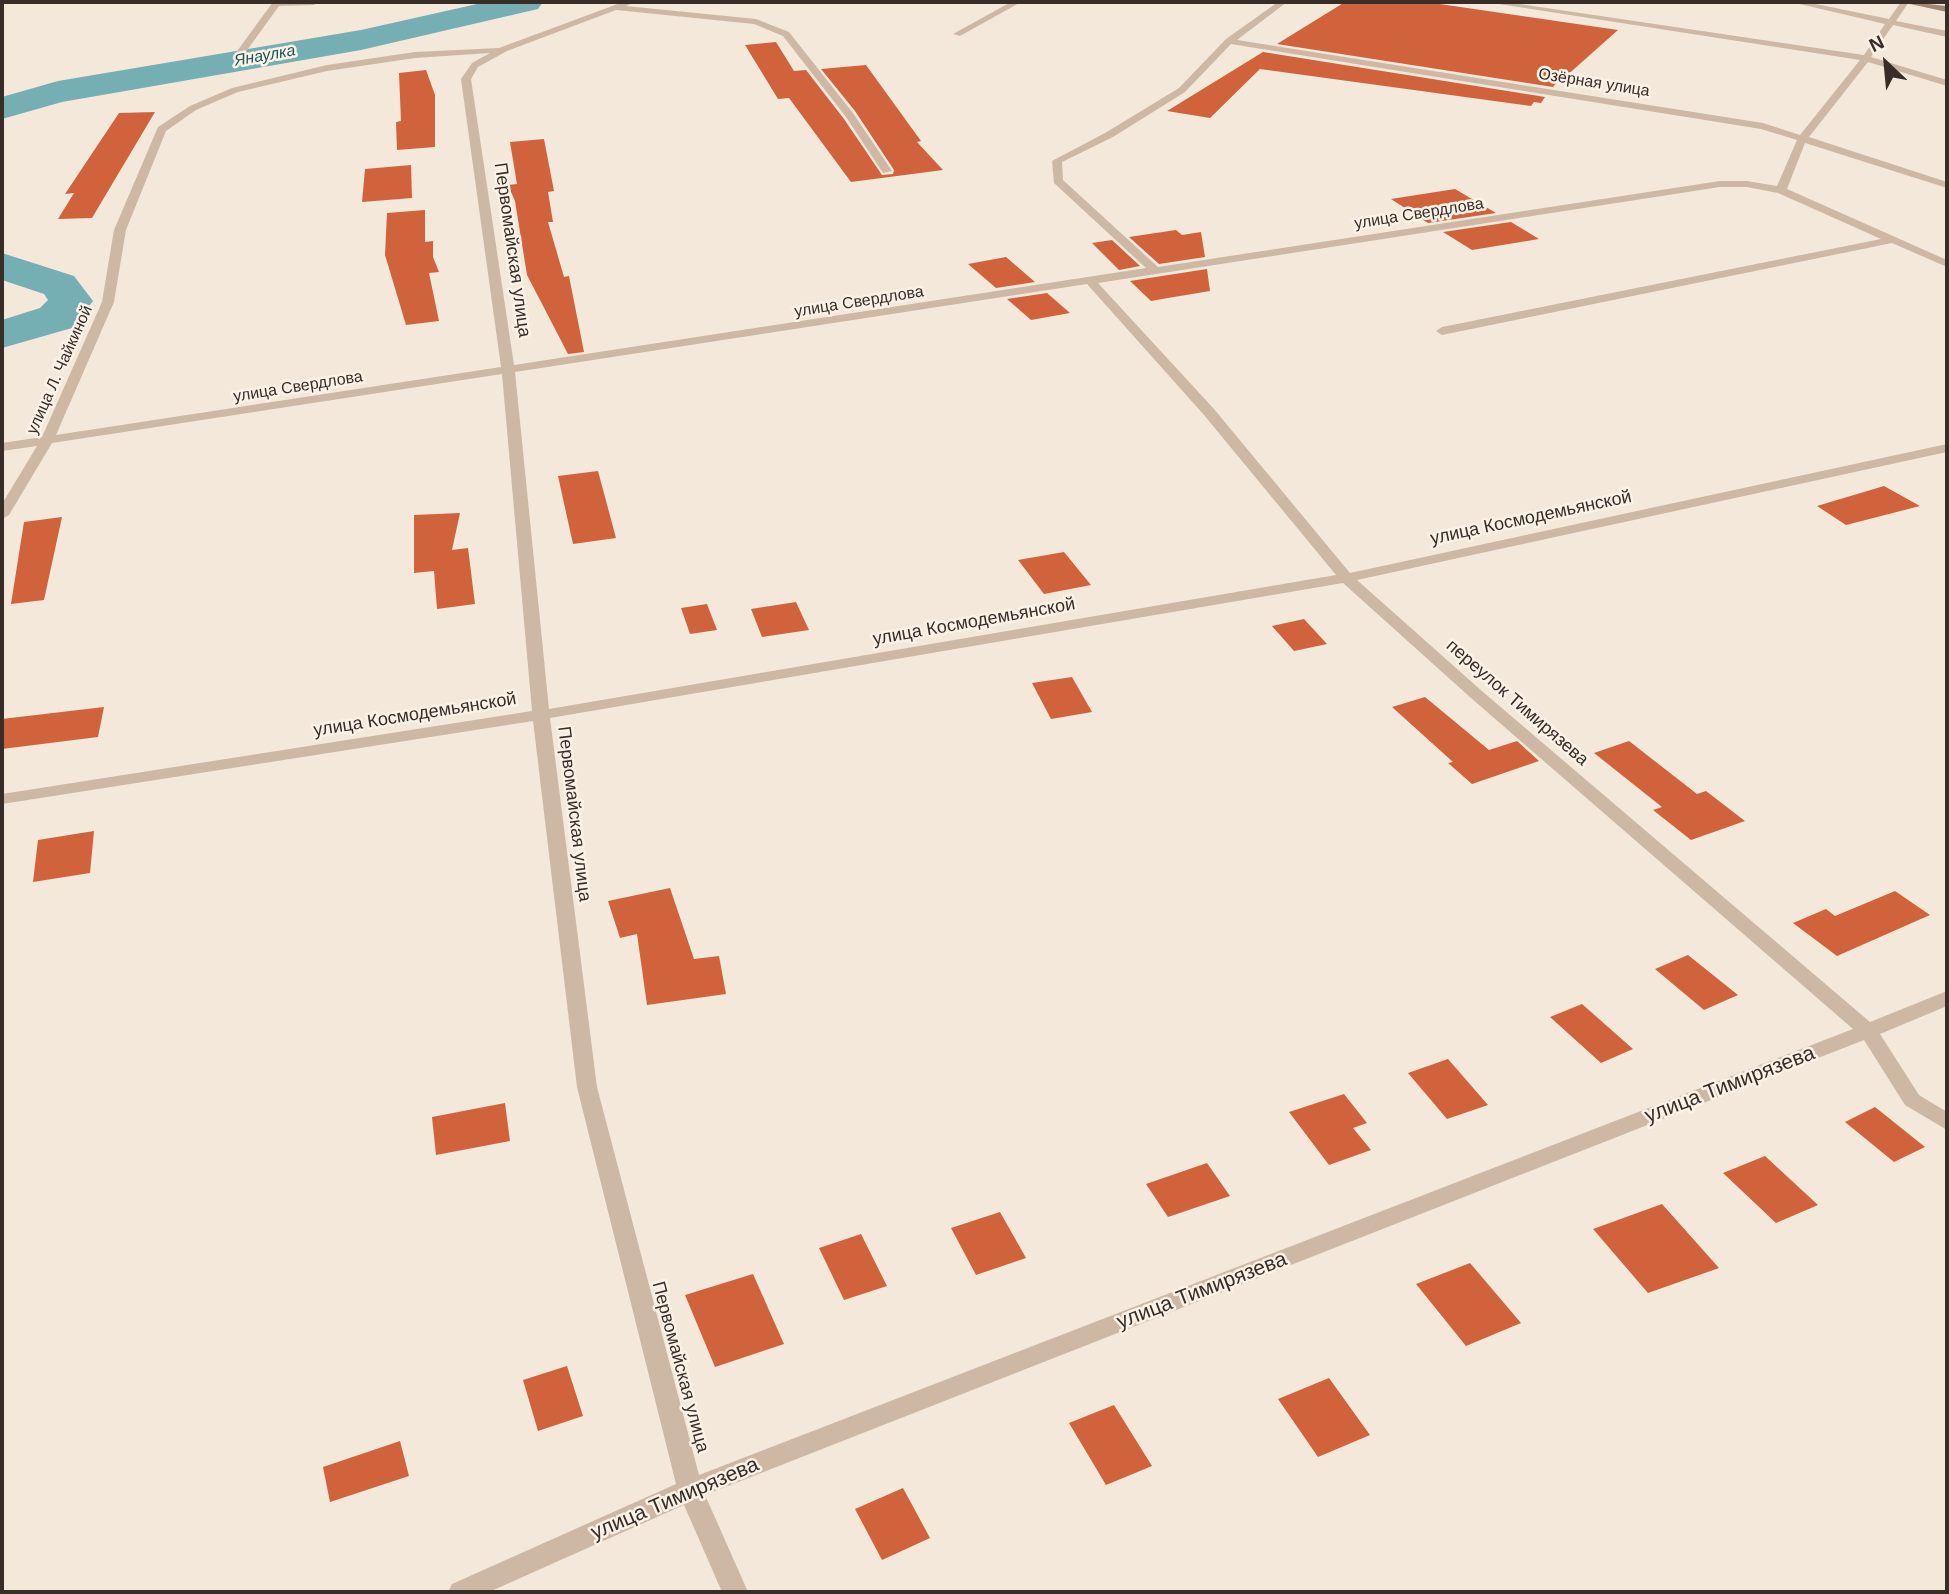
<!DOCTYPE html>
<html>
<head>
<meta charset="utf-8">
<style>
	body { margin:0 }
	#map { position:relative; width:1949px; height:1594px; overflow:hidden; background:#f4e8da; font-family:Helvetica,sans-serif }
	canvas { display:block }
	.frame { position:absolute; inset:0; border:4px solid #382d27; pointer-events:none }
	.north { position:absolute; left:1851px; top:28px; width:70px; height:70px; -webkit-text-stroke:5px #fbf2e7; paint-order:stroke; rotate:334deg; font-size:19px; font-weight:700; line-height:28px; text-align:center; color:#382d27 }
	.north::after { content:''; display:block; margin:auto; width:24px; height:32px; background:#382d27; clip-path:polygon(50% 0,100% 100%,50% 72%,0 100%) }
</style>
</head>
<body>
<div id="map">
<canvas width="1949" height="1594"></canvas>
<div class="frame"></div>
<div class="north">N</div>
</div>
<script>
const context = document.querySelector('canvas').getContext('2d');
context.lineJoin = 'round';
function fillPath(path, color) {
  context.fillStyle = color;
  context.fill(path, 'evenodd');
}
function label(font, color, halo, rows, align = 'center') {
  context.font = font + ' Helvetica,sans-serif';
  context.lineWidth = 5;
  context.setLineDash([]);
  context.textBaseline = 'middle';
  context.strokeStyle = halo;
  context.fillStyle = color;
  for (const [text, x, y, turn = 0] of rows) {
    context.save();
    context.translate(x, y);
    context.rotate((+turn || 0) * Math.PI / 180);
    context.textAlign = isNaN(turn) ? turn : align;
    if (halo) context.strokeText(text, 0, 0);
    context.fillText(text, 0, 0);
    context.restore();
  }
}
fillPath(new Path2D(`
	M486,2H543L538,9L361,50L62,102L2,119V97L58,81L361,30Z
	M2,253L74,276L93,301L72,328L2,348V320L40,308L48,300L44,294L2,280Z`), '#76afb3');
fillPath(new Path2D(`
	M1345,2H1426L1618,30L1564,78H1560L1553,87L1277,44Z
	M776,42L794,71L806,70L844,119L882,175L893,174L894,170L855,111L821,69L866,65L921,141L917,142L943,170L851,182L789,98L778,99L745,45Z
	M1263,52L1545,97L1541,103L1534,102L1531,106L1260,69L1210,118L1167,111Z
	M426,70L435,95V147L397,150L396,122L401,121L399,73Z
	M155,112L92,218L58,219L74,193L65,194L119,113Z
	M544,139L554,191L548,192L553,222H548L564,277L569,276L584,352L568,354L527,275L515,201L508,185L517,184L510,142Z
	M411,165L412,198L362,202L365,169Z
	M1455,189L1496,213L1428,223L1391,199Z
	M425,210V242L433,241V257L439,272L429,273L439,321L406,325L385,255L387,213Z
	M1511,222L1539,239L1472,250L1443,232Z
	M1176,230L1182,235L1201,232L1205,257L1159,264L1129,237Z
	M1112,240L1140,266L1119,270L1092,243Z
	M1006,257L1035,282L996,288L968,264Z
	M1207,269L1210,291L1168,298L1151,301L1130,281Z
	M1047,293L1070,313L1031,320L1007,299Z
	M598,471L616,538L573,544L558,476Z
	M1884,486L1920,506L1846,525L1817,506Z
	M460,513L452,550L468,548L475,604L437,609L434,571L414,573V515Z
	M62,517L44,600L11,604L24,522Z
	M1064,552L1091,585L1044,594L1018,560Z
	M796,602L809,630L762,637L751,609Z
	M707,604L717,630L690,634L681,608Z
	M1304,619L1327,644L1294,651L1272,626Z
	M1072,677L1092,712L1051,719L1032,683Z
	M1425,697L1489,750L1517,741L1539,761L1472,784L1448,763L1453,762L1392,707Z
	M104,707L98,737L2,749V719Z
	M1629,741L1697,794L1706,791L1745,821L1691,840L1653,810L1662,807L1594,753Z
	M94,831L90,873L33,882L38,840Z
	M670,888L694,959L719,956L726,994L647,1005L637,934L620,938L608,901Z
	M1895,891L1930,915L1837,956L1793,923L1826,909L1835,916Z
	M1688,955L1738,995L1704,1010L1655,969Z
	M1582,1004L1633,1049L1601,1063L1550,1017Z
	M1448,1059L1488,1105L1447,1119L1408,1073Z
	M1344,1094L1367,1123L1353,1128L1371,1150L1329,1165L1289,1112Z
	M505,1103L510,1141L436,1155L432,1117Z
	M1875,1107L1925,1147L1894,1162L1845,1122Z
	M1765,1156L1818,1205L1776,1223L1723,1173Z
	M1207,1163L1230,1196L1168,1217L1146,1184Z
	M1662,1204L1719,1268L1648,1293L1593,1229Z
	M1000,1212L1026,1258L976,1275L951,1228Z
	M861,1234L887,1286L844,1300L819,1248Z
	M1470,1263L1521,1323L1466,1346L1416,1284Z
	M753,1274L784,1344L715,1367L685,1295Z
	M567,1366L583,1416L538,1431L523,1380Z
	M1329,1378L1370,1435L1318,1457L1278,1399Z
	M1114,1405L1152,1466L1106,1485L1069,1423Z
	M400,1441L409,1476L330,1502L323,1467Z
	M903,1488L930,1538L882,1560L855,1509Z`), '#d0633c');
fillPath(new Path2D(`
	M273,2H318L314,5L279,6L240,60H234L232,58Z
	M623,2H634L626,6L756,19L789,32L853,113L892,171L883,173L846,117L783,36L754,24L616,10L507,51L478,67L471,79L514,365L1146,268L1054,183L1052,161L1105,133L1179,88L1226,39L1278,2H1287L1237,40L1763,123L1800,135L1860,60L1486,2H1506L1864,55L1885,24L1791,2H1806L1889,19L1901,2H1909L1896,21L1947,31V37L1893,25L1871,57L1947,80V86L1868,62L1809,137L1947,182V188L1805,143L1787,189L1947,260V267L1892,243L1442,335L1436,331L1442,327L1881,239L1778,193L1747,187H1720L1098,283L1214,409L1350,573L1947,444V452L1357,580L1483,692L1870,1022L1947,991V1006L1880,1034L1919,1095L1947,1112V1130L1905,1105L1864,1040L705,1495L748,1592H722L684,1505L489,1592H448L452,1584L676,1484L577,1087L533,721L2,804V794L532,711L502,374L52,443L9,515L2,519V504L37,446L2,451V443L42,437L102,302L114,230L158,127L190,106L232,88L327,65L415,52L499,48ZM1231,44L1761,129L1797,140L1777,186L1747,181H1720L1158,267L1063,180L1062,162L1113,137L1185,92ZM490,53L472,63L461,79L501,367L56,435L114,302L126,230L166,131L196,110L238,92L327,71L415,58ZM1087,284L1204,415L1336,575L549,709L515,372ZM1343,583L1471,698L1853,1029L699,1475L597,1087L550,718Z
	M1011,2H1021L960,36L953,34Z`), '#cdb8a5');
fillPath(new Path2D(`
	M1909,2L1947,6V12L1910,4Z`), '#a18776');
label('italic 16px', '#19575d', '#fbf2e7', [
	["Янаулка",265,56,-10]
]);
label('16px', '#382d27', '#fbf2e7', [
	["Озёрная улица",1594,83,9],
	["улица Свердлова",1419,214,-9],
	["улица Свердлова",859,302,-9],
	["улица Л. Чайкиной",60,370,-66],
	["улица Свердлова",298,387,-9]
]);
label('18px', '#382d27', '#fbf2e7', [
	["Первомайская улица",512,250,82],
	["улица Космодемьянской",1531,518,-12],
	["улица Космодемьянской",974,622,-10],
	["переулок Тимирязева",1517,703,41],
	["улица Космодемьянской",415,715,-9],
	["Первомайская улица",574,814,83],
	["Первомайская улица",680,1367,75]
]);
label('21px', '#382d27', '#fbf2e7', [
	["улица Тимирязева",1730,1085,-21],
	["улица Тимирязева",1202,1291,-21],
	["улица Тимирязева",675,1499,-23]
]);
</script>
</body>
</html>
